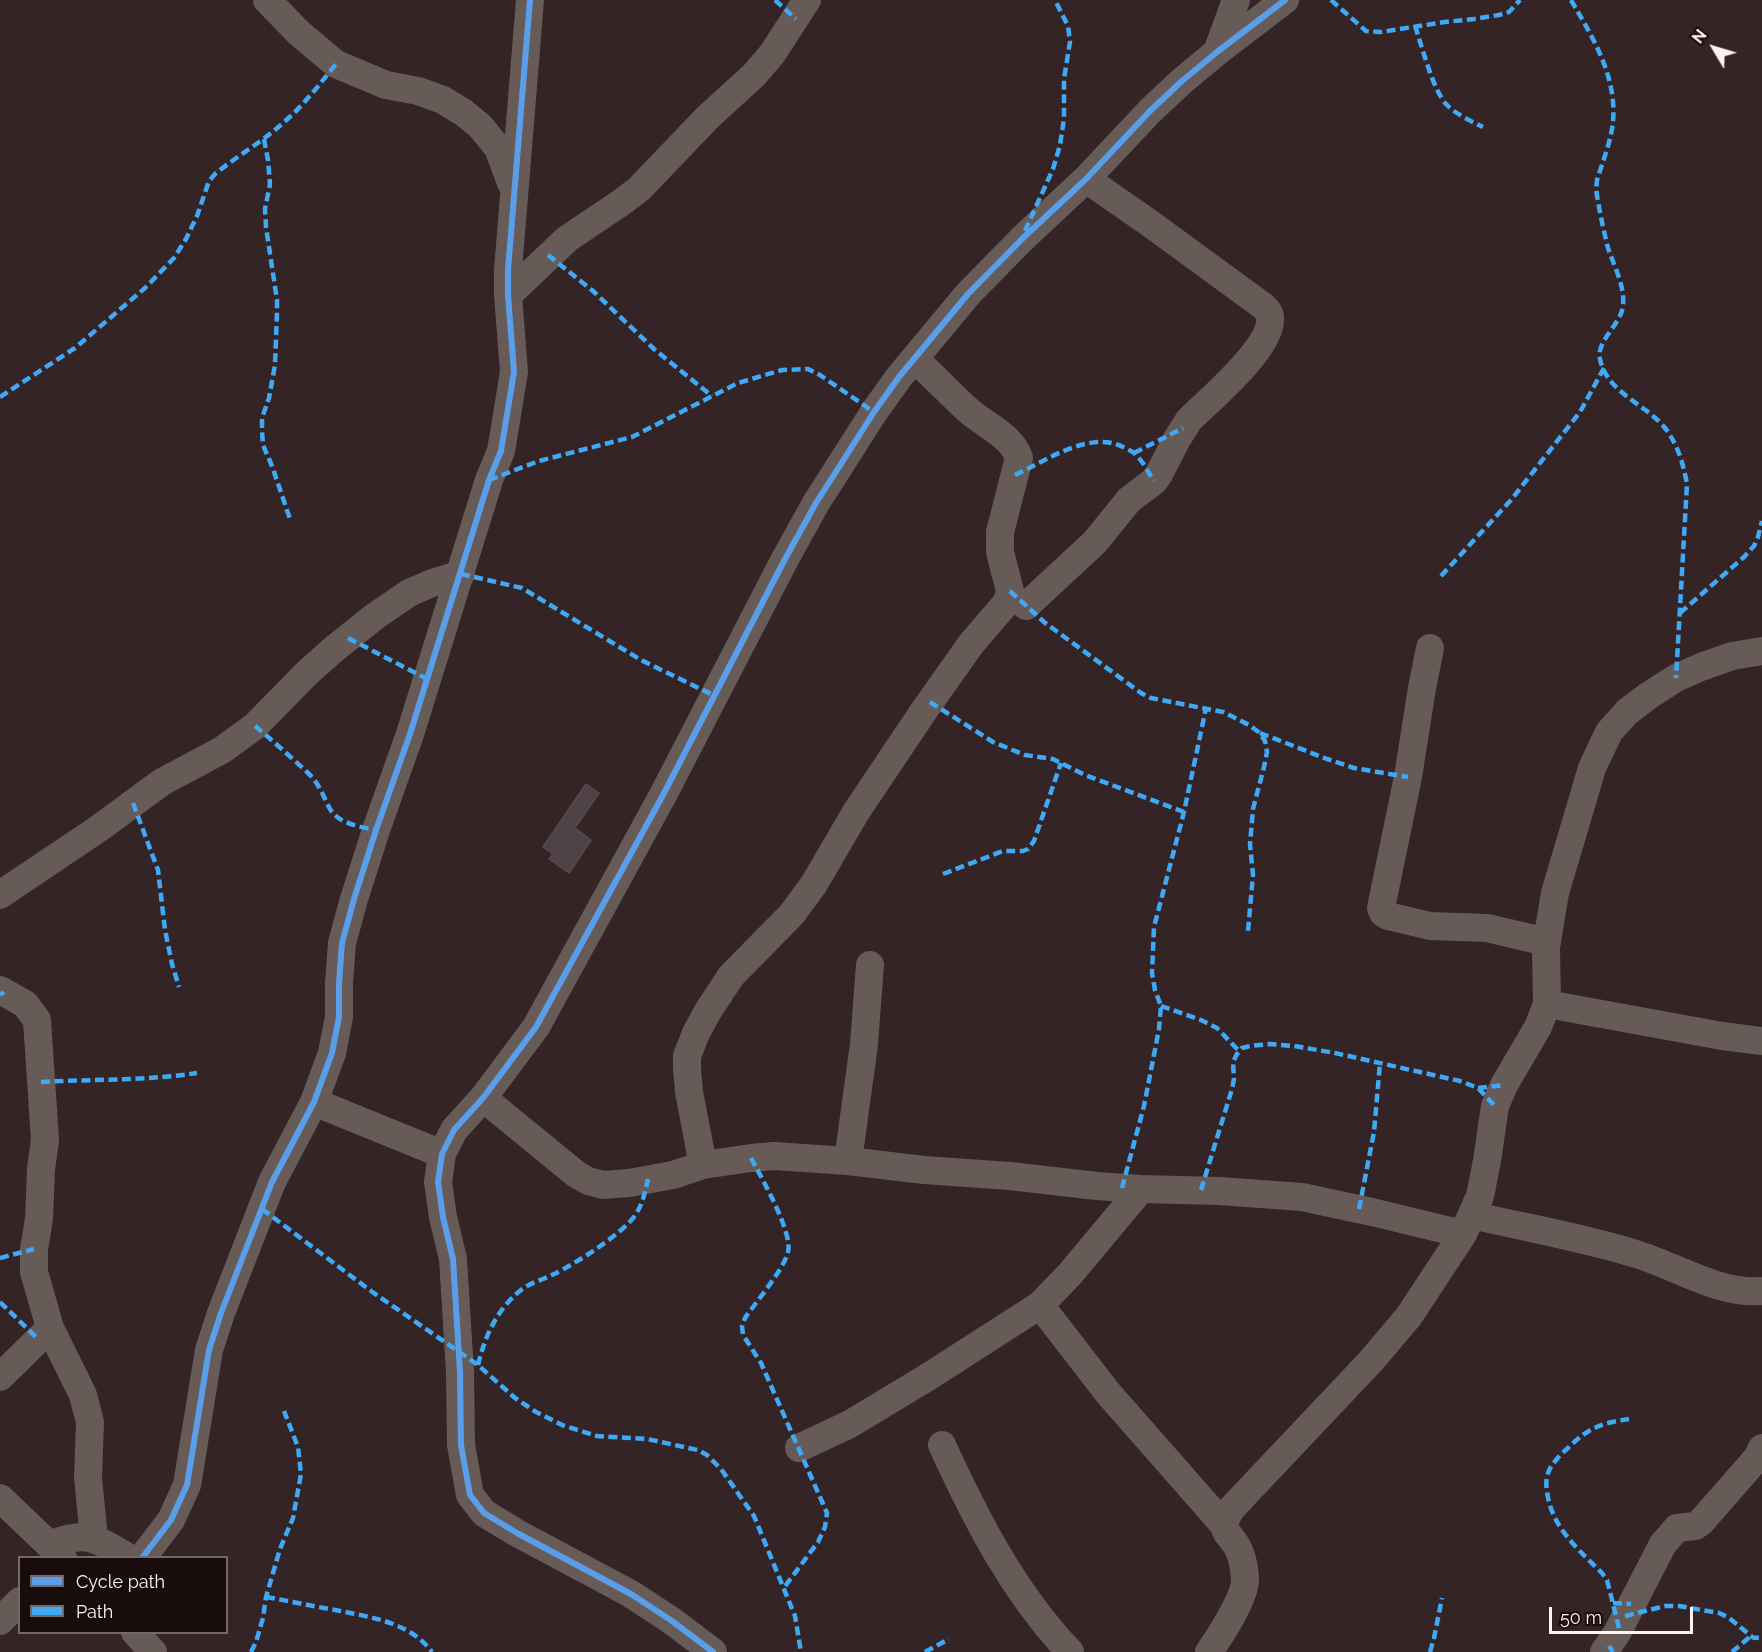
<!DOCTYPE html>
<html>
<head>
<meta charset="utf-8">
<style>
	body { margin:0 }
	#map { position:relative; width:1762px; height:1652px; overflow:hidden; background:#342426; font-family:Raleway,sans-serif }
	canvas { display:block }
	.legend { position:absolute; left:18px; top:1556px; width:210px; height:78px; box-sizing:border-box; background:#190c0d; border:2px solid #756869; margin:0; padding:8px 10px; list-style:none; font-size:18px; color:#fef2f2 }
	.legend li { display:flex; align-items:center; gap:12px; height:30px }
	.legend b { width:30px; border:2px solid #756869 }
	.north { position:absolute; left:1684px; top:18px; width:60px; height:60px; -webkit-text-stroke:4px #190c0d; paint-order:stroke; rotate:308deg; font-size:16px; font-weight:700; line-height:24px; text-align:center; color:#fef2f2 }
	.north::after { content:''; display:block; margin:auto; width:21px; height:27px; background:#fef2f2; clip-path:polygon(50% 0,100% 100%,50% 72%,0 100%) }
	.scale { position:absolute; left:1549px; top:1607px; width:144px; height:27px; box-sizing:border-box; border:3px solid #fef2f2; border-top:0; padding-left:8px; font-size:18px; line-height:21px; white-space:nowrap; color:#fef2f2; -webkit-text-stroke:4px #190c0d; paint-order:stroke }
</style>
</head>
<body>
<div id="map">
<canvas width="1762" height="1652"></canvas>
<ul class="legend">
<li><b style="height:8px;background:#5a9eea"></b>Cycle path</li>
<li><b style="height:8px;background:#3fa9f5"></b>Path</li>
</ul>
<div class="north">N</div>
<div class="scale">50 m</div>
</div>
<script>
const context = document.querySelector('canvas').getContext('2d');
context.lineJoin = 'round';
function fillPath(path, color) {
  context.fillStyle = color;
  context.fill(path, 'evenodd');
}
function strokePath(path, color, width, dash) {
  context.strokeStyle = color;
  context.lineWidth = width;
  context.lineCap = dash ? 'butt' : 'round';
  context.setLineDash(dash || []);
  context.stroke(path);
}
const building = new Path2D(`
	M586,784L599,793L575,828L591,840L569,873L549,859L553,854L543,847Z`);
fillPath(building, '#4e4245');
strokePath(building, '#574b4f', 1.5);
strokePath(new Path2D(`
	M267,0L299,33L336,64L386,85L418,91L443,100L464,113L480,126L498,148L511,183
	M1217,52L1236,0
	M508,295L567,239L622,202L639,189L708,117L754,75L772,54L807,0
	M1026,606L1095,542L1129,500L1154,481L1159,474L1177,439L1189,420C1209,400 1273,347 1270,318C1270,312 1267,310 1263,306L1148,222L1086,179
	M1430,648L1422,688L1408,777L1381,908L1383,913L1388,916L1430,926L1487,928L1547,942
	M0,895L98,829L162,782L222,750L255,726L307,673L334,649L374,617L409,593L432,583L461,574
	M0,990L25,1004L37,1020L45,1140L41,1169L39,1219L34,1249V1272L50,1328L83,1395L90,1422L88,1477L94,1539
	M1547,1004L1722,1036L1762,1041
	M483,1098L576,1174L588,1181L603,1185L629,1183L673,1175L703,1165L751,1158L774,1156L848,1161L924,1170L1010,1176L1097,1186L1141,1189L1219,1191L1302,1197L1372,1212L1463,1234
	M314,1102L442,1154
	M848,1161L864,1044L870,965
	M703,1165L689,1092L687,1068V1056L696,1033L708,1011L731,976L792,914L814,884L856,812L923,712L971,644L1007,602L1010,591L1000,552V532L1019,458C1012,436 985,425 969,411C950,394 933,375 914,359
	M1472,1215C1526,1228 1582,1237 1636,1254C1676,1266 1719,1295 1762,1291
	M1040,1305L1108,1393L1223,1524
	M0,1377L50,1328
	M942,1445C976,1519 1013,1592 1070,1652
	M799,1448L850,1424L928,1377L1040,1305L1070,1274L1141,1189
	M0,1498L63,1558
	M50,1545C57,1542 66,1539 74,1538C93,1534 113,1548 129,1558
	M142,1558L171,1520L187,1485L209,1350L221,1313L272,1182L314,1102L332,1053L339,1017V983L342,943L354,899L376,830L410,734L489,480L501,451L514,372L508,295V270L530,0
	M0,1621L20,1601
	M135,1632L153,1652
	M713,1652L672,1621L631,1594L517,1533L484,1513L470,1495L461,1445L460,1372L453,1259L443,1217L438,1182L442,1154L454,1130L483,1098L536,1027L663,795L785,559L816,503L874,412L899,377L968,294L1022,239L1086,179L1150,111L1182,81L1217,52L1285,0
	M1209,1652C1220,1636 1244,1599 1245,1581C1245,1573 1243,1560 1240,1553C1233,1532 1214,1534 1232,1508L1371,1361L1409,1316L1463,1234L1480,1196L1487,1161L1495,1106L1504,1085L1538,1027L1547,1004L1546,947L1555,893L1592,768L1609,732L1627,712L1648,696L1676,678L1701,667L1732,656L1762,651
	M1604,1652L1617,1633L1663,1544L1677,1528L1695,1526L1701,1522L1757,1458L1762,1448`), '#665b56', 28);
strokePath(new Path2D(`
	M775,0L796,19
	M1331,0L1366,31L1381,32L1445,22L1474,19L1499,15L1509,12L1520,0
	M1571,0C1593,38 1617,76 1613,122C1611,141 1603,161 1597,180L1596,189C1599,209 1603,228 1608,248C1614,266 1625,286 1623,305C1622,324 1596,340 1600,359C1607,393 1646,404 1665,428C1678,445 1683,463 1687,484L1676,678
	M1415,26C1422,46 1433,91 1447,105C1457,115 1471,121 1483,127
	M264,139L268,160L270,184L265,209L266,227L277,300V313L275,365L269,398L262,418V431L263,445L272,466L290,519
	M1025,231L1053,169L1060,145L1064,119V79L1070,42L1068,26L1055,0
	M548,255L593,291L654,349L712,396
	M0,397L75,348L145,288L174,258L186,239L197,216L209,181L215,174C237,156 262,142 283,123C303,106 319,85 336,64
	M1134,453L1183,428
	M1015,475C1045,461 1090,430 1123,447C1127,449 1132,451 1135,454C1143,461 1148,472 1154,481
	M489,480L539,461L632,437L738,383L782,370L808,369L820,375L874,412
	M461,574L522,588L641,660L713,695
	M1441,576L1511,500L1580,412L1604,368
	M1010,591L1044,622L1141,693L1151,698L1223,712L1249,725L1260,733L1265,741L1267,752L1264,767L1253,809L1250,844L1253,875L1248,931
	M1680,613L1744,557L1754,546L1758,537L1762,521
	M348,638L427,679
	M930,702L993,742L1025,755L1053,759L1085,775L1184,812
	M255,726C273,741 291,757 308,773C319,783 323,796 330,809C339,824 361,827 376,830
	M1260,733L1327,759L1354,768L1408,777
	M133,803L158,870L165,930L172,964L179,987
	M943,874L1003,851H1023L1028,849L1034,841L1061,763
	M0,995L4,992
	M1161,1006L1201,1020L1217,1028L1239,1051
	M41,1082C93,1079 145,1081 197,1073
	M1478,1088L1504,1085
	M751,1158C761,1177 793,1232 788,1252C784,1269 756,1302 745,1318L742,1326L743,1335L761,1363L827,1513L825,1527L818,1542L783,1589
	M1122,1188L1144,1106L1159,1029L1161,1006L1155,990L1152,973L1154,927L1184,812L1206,708
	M1201,1190L1232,1089L1234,1079L1233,1062L1237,1054L1242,1048L1250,1046L1270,1044L1294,1046L1335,1053L1460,1081L1478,1088L1495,1106
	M262,1209L371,1291L478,1365L515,1398L536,1412L562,1425L597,1436L647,1439L698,1450L707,1455L721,1469L754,1516L795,1616L801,1652
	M1359,1209L1374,1132L1380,1063
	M0,1258L34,1249
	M0,1302L38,1339
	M478,1365C485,1336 497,1309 521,1290C531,1282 543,1280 554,1274C575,1264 624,1233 636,1214C643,1203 645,1192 648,1179
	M266,1597C289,1601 312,1606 335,1610C370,1617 410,1622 432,1652
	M1613,1603L1631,1604
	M1625,1616L1665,1606H1679L1719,1613L1728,1617L1751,1636L1754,1638L1762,1637
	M1619,1628L1607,1580L1602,1573C1578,1549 1551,1527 1547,1491C1546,1485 1546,1479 1548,1473C1551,1464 1561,1454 1568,1448C1588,1428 1601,1423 1629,1419
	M1609,1646L1613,1652
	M251,1652L256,1642L263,1618L266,1597L280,1549L293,1518L301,1474L298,1447L284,1411
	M925,1652L949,1639
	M1430,1652L1434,1638L1442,1598
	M1732,1652L1751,1636`), '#3fa9f5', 4.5, [9, 4.5]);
strokePath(new Path2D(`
	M142,1558L171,1520L187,1485L209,1350L221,1313L272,1182L314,1102L332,1053L339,1017V983L342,943L354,899L376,830L410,734L489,480L501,451L514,372L508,295V270L530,0
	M713,1652L672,1621L631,1594L517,1533L484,1513L470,1495L461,1445L460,1372L453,1259L443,1217L438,1182L442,1154L454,1130L483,1098L536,1027L663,795L785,559L816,503L874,412L899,377L968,294L1022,239L1086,179L1150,111L1182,81L1217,52L1285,0`), '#5a9eea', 6);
</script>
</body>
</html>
